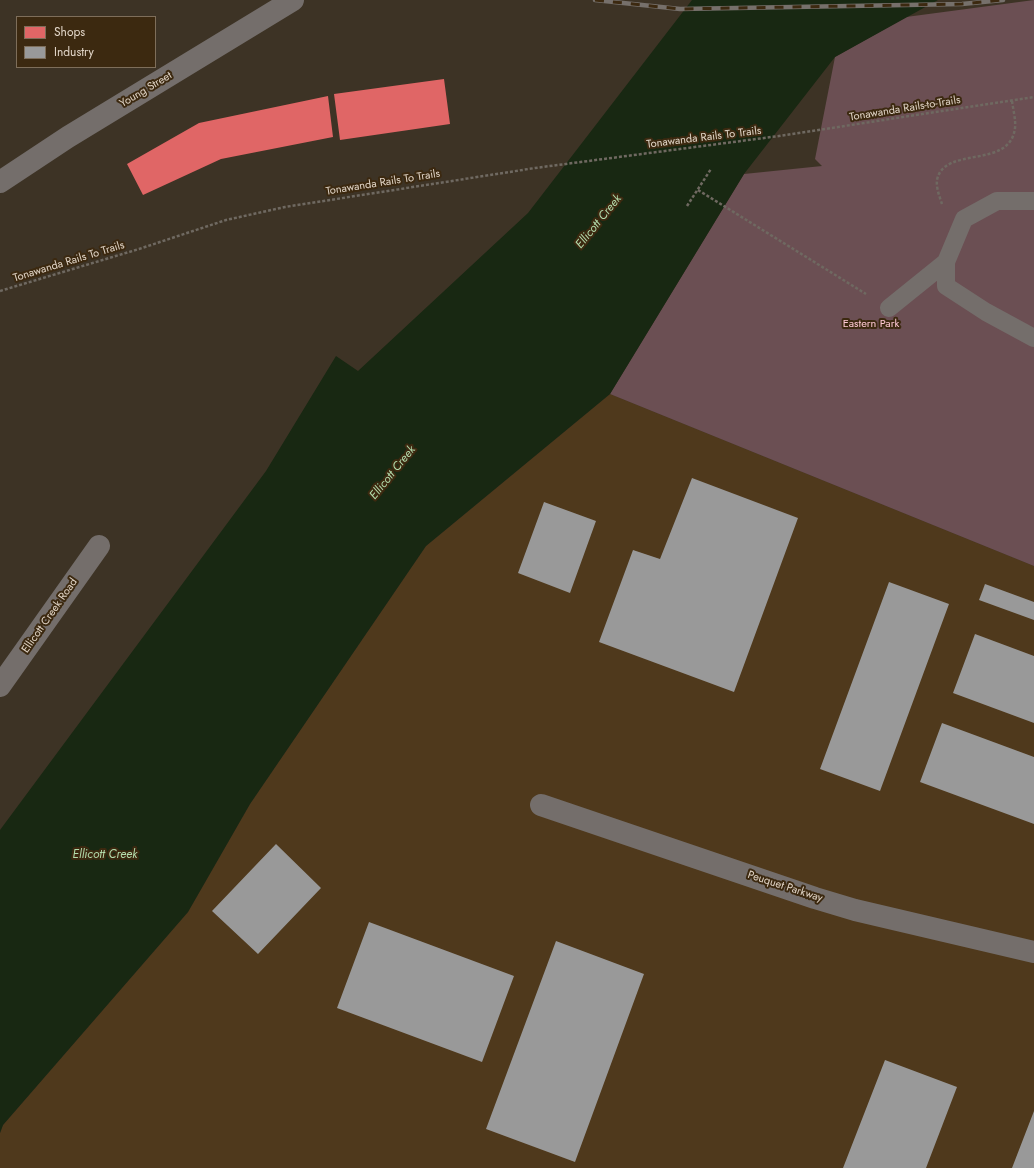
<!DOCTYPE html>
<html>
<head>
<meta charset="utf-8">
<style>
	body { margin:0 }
	#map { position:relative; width:1034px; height:1168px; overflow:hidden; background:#3d3325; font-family:Jost,sans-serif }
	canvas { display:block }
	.legend { position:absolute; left:16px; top:16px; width:140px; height:52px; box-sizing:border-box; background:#3c2910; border:1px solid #7e6e5a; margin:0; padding:5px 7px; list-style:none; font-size:12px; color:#e2d6c8 }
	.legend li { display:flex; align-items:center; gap:8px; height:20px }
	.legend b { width:20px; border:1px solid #7e6e5a }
</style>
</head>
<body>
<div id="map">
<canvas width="1034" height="1168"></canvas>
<ul class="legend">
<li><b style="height:11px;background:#e06666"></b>Shops</li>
<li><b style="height:11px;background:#999"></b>Industry</li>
</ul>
</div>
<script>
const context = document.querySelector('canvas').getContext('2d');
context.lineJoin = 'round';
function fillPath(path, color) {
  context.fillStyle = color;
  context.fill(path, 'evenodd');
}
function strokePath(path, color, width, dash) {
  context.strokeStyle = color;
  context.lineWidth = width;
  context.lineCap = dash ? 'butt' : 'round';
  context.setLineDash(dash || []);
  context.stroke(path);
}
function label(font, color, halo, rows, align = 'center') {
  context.font = font + ' Jost,sans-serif';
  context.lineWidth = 4;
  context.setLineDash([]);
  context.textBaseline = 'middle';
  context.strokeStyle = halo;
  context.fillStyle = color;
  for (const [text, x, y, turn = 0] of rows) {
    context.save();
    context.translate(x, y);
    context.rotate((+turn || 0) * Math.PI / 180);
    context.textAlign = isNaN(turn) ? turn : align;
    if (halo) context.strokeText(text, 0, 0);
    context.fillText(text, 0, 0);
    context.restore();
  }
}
fillPath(new Path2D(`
	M610,394L1034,566V1168H0V1133L3,1125L188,912L250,804L426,546Z`), '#4f391c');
fillPath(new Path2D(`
	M1034,0V566L610,394L744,174L822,166L815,159L835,57L906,17Z`), '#6b4f53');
fillPath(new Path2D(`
	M692,0H938L835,57L744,174L610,394L426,546L250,804L188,912L3,1125L0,1133V830L266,471L336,356L358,371L528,213Z`), '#182812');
fillPath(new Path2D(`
	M444,79L450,124L340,140L334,94Z
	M328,96L333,137L221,159L143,195L127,164L199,123Z`), '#e06666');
fillPath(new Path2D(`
	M692,478L798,518L734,692L599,642L633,550L660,559Z
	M544,502L596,521L570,593L518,573Z
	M889,582L949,604L880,791L820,769Z
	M985,584L1034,602V620L979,600Z
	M975,634L1034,656V723L953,693Z
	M942,723L1034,757V824L920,782Z
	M276,844L321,888L258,954L212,911Z
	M369,922L514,976L482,1062L337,1008Z
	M556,941L644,974L575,1162L486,1129Z
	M885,1060L957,1087L926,1168H843Z
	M1034,1111V1168H1012Z`), '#999');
strokePath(new Path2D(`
	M698,190L866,294
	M942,204C940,198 936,188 937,180C944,145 1010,170 1015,128C1016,120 1013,109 1012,101
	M687,206L711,169
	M0,291L139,249L226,220L285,207L535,168L779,136L1034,97`), '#6f6961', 2.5, [3, 2]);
strokePath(new Path2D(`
	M1034,201H997L964,219L946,262V286L986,312L1034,338
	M889,308L946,262`), '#746e6b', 18);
strokePath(new Path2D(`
	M0,686L99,546
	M541,805L815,898L855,910L1034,952`), '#746e6b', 22);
strokePath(new Path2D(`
	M0,182L68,137L293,0`), '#746e6b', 22);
const rail = new Path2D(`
	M595,0L680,9L962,4L1003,0`);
strokePath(rail, '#76706b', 4.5);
strokePath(rail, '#3c2910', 3, [9]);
label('11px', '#e2d6c8', '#3c2910', [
	["Young Street",146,90,-31],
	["Tonawanda Rails-to-Trails",905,109,-9],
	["Tonawanda Rails To Trails",704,138,-7],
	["Tonawanda Rails To Trails",383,183,-9],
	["Tonawanda Rails To Trails",69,262,-17],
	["Ellicott Creek Road",50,616,-55],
	["Peuquet Parkway",785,887,18]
]);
label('11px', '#ffc9d5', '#3c2910', [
	["Eastern Park",871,324]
]);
label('italic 12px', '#b3dcac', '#3c2910', [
	["Ellicott Creek",599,222,-51],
	["Ellicott Creek",393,473,-51],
	["Ellicott Creek",105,855]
]);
</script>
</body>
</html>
